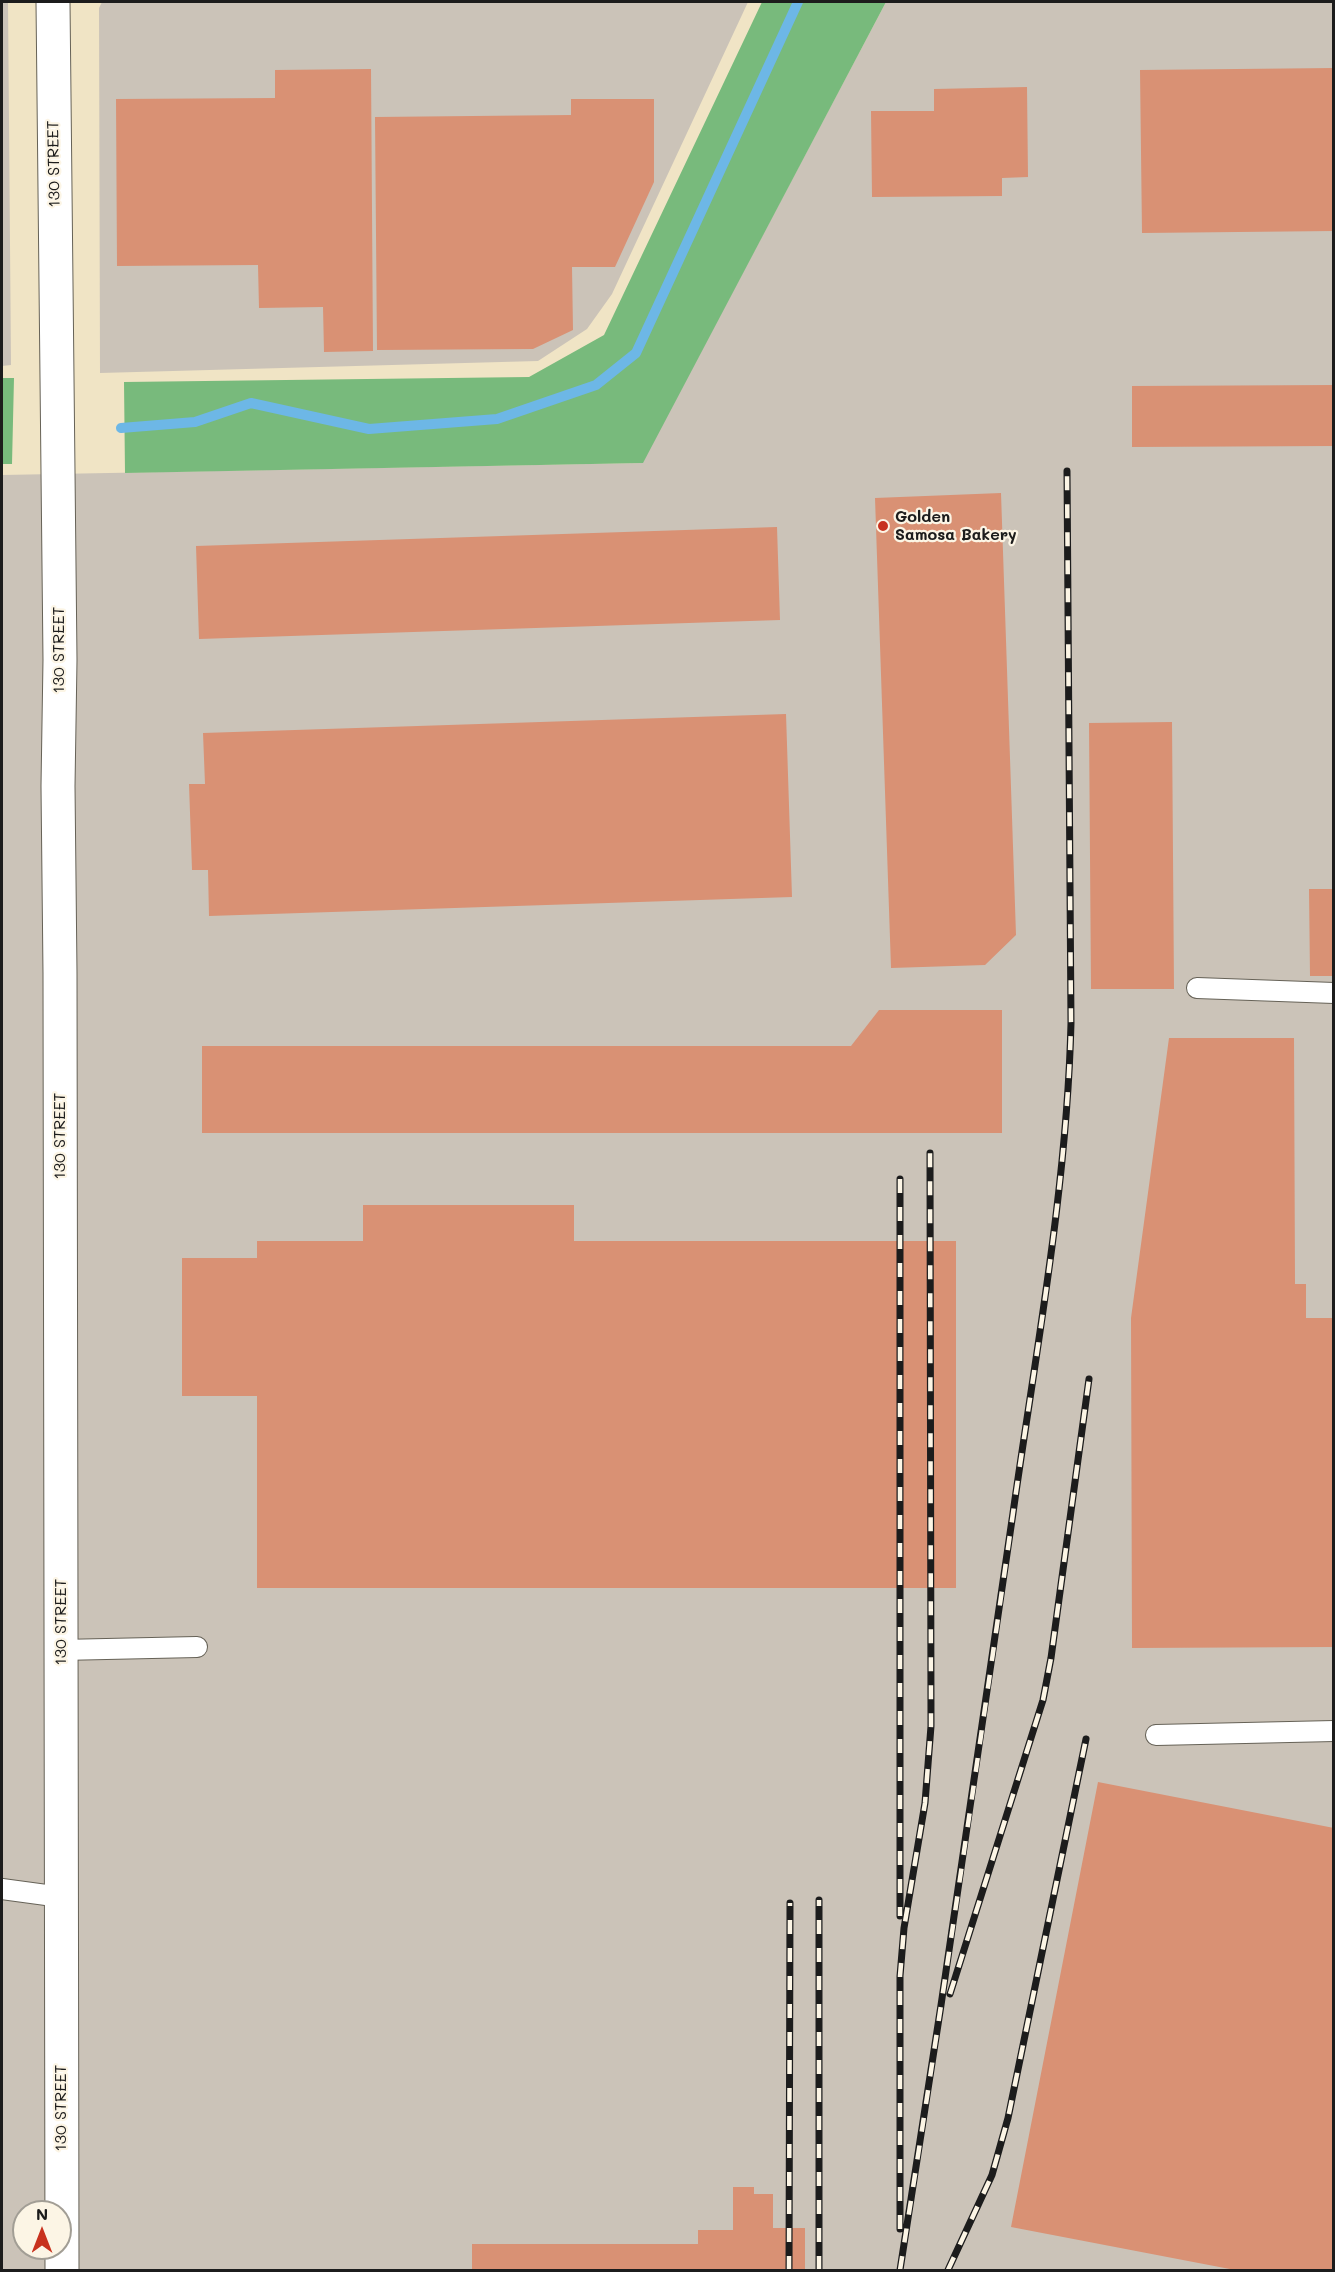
<!DOCTYPE html>
<html>
<head>
<meta charset="utf-8">
<style>
	body { margin:0 }
	#map { position:relative; width:1335px; height:2272px; overflow:hidden; background:#f0e4c5; font-family:Mali,sans-serif }
	canvas { display:block }
	.frame { position:absolute; inset:0; border:3px solid #1c1c1c; pointer-events:none }
	.north { position:absolute; left:12px; top:2200px; width:60px; height:60px; box-sizing:border-box; background:#fcf5e5; border:2px solid #a29e95; border-radius:50%; rotate:0deg; font-size:16px; font-weight:700; line-height:24px; text-align:center; color:#1c1c1c }
	.north::after { content:''; display:block; margin:auto; width:21px; height:27px; background:#c8321e; clip-path:polygon(50% 0,100% 100%,50% 72%,0 100%) }
</style>
</head>
<body>
<div id="map">
<canvas width="1335" height="2272"></canvas>
<div class="frame"></div>
<div class="north">N</div>
</div>
<script>
const context = document.querySelector('canvas').getContext('2d');
context.lineJoin = 'round';
function fillPath(path, color) {
  context.fillStyle = color;
  context.fill(path, 'evenodd');
}
function strokePath(path, color, width, dash) {
  context.strokeStyle = color;
  context.lineWidth = width;
  context.lineCap = dash ? 'butt' : 'round';
  context.setLineDash(dash || []);
  context.stroke(path);
}
function label(font, color, halo, rows, align = 'center') {
  context.font = font + ' Mali,sans-serif';
  context.lineWidth = 4.5;
  context.setLineDash([]);
  context.textBaseline = 'middle';
  context.strokeStyle = halo;
  context.fillStyle = color;
  for (const [text, x, y, turn = 0] of rows) {
    context.save();
    context.translate(x, y);
    context.rotate((+turn || 0) * Math.PI / 180);
    context.textAlign = isNaN(turn) ? turn : align;
    if (halo) context.strokeText(text, 0, 0);
    context.fillText(text, 0, 0);
    context.restore();
  }
}
fillPath(new Path2D(`
	M2,2H8L11,365L2,366Z
	M102,2H748L612,294L587,329L538,361L100,373L99,8Z
	M886,2H1333V2270H2V475L642,463ZM24,2212H60V2248H24Z`), '#cbc3b8');
fillPath(new Path2D(`
	M762,2H886L643,463L125,473L124,382L529,377L604,335Z
	M2,378H14L12,464H2Z`), '#78ba7c');
strokePath(new Path2D(`
	M121,428L195,422L251,403L369,429L497,419L596,385L636,353L798,2`), '#6db7e6', 10);
fillPath(new Path2D(`
	M1334,68V231L1142,233L1140,70Z
	M371,69L373,351L324,352L323,307L259,308L258,265L117,266L116,99L275,98V70Z
	M1027,87L1028,177L1002,178V196L872,197L871,111H934V89Z
	M571,99H654V182L615,267H572L573,330L533,349L377,350L375,117L571,115Z
	M1334,385V446L1132,447V386Z
	M1001,493L1016,935L985,965L891,968L875,498Z
	M777,527L780,620L199,639L196,546Z
	M786,714L792,897L209,916L208,870H192L189,784H205L203,733Z
	M1172,722L1174,989H1091L1089,723Z
	M1309,889H1334V976H1310Z
	M879,1010H1002V1133H202V1046H851Z
	M1169,1038H1294L1295,1284H1306V1318H1334V1647L1132,1648L1131,1318Z
	M363,1205H574V1241H956V1588H257V1396H182V1258H257V1241H363Z
	M1098,1782L1334,1828L1333,2270H1235L1011,2227Z
	M733,2187H754V2194H773V2228H805V2270H472V2244H698V2230H733Z`), '#d99174');
const service = new Path2D(`
	M1197,988L1334,993
	M61,1650L197,1647
	M1156,1735L1334,1731
	M2,1889L61,1897`);
const minor = new Path2D(`
	M53,2L60,660L58,786L60,973L62,2270`);
strokePath(service, '#666257', 22);
strokePath(minor, '#666257', 35);
strokePath(service, '#fff', 20);
strokePath(minor, '#fff', 33);
const rail = new Path2D(`
	M900,1179V1916
	M950,1994L1043,1700L1051,1658L1089,1379
	M900,2229V1976L904,1928L925,1803L931,1726L930,1153
	M789,2270L790,1903
	M819,2270V1900
	M900,2270C940,2018 977,1766 1013,1513C1036,1350 1067,1187 1071,1023L1067,471
	M948,2270L992,2175L1008,2118L1086,1739`);
strokePath(rail, '#1c1c1c', 7);
strokePath(rail, '#fcf5e5', 4.5, [14]);
for (const [x, y, r, color] of [
	[883,526,6,"#c8321e"]
]) {
  const dot = new Path2D();
  dot.arc(x, y, r, 0, 2 * Math.PI);
  context.fillStyle = color;
  context.fill(dot);
  strokePath(dot, '#fcf5e5', 2);
}
label('16px', '#1c1c1c', '#fcf5e5', [
	["130 STREET",54,164,-91],
	["130 STREET",59,650,-90],
	["130 STREET",60,1136,-90],
	["130 STREET",61,1622,-90],
	["130 STREET",61,2108,-90]
]);
label('bold 16px', '#1c1c1c', '#fcf5e5', [
	["Golden",895,517],
	["Samosa Bakery",895,535]
], 'left');
</script>
</body>
</html>
